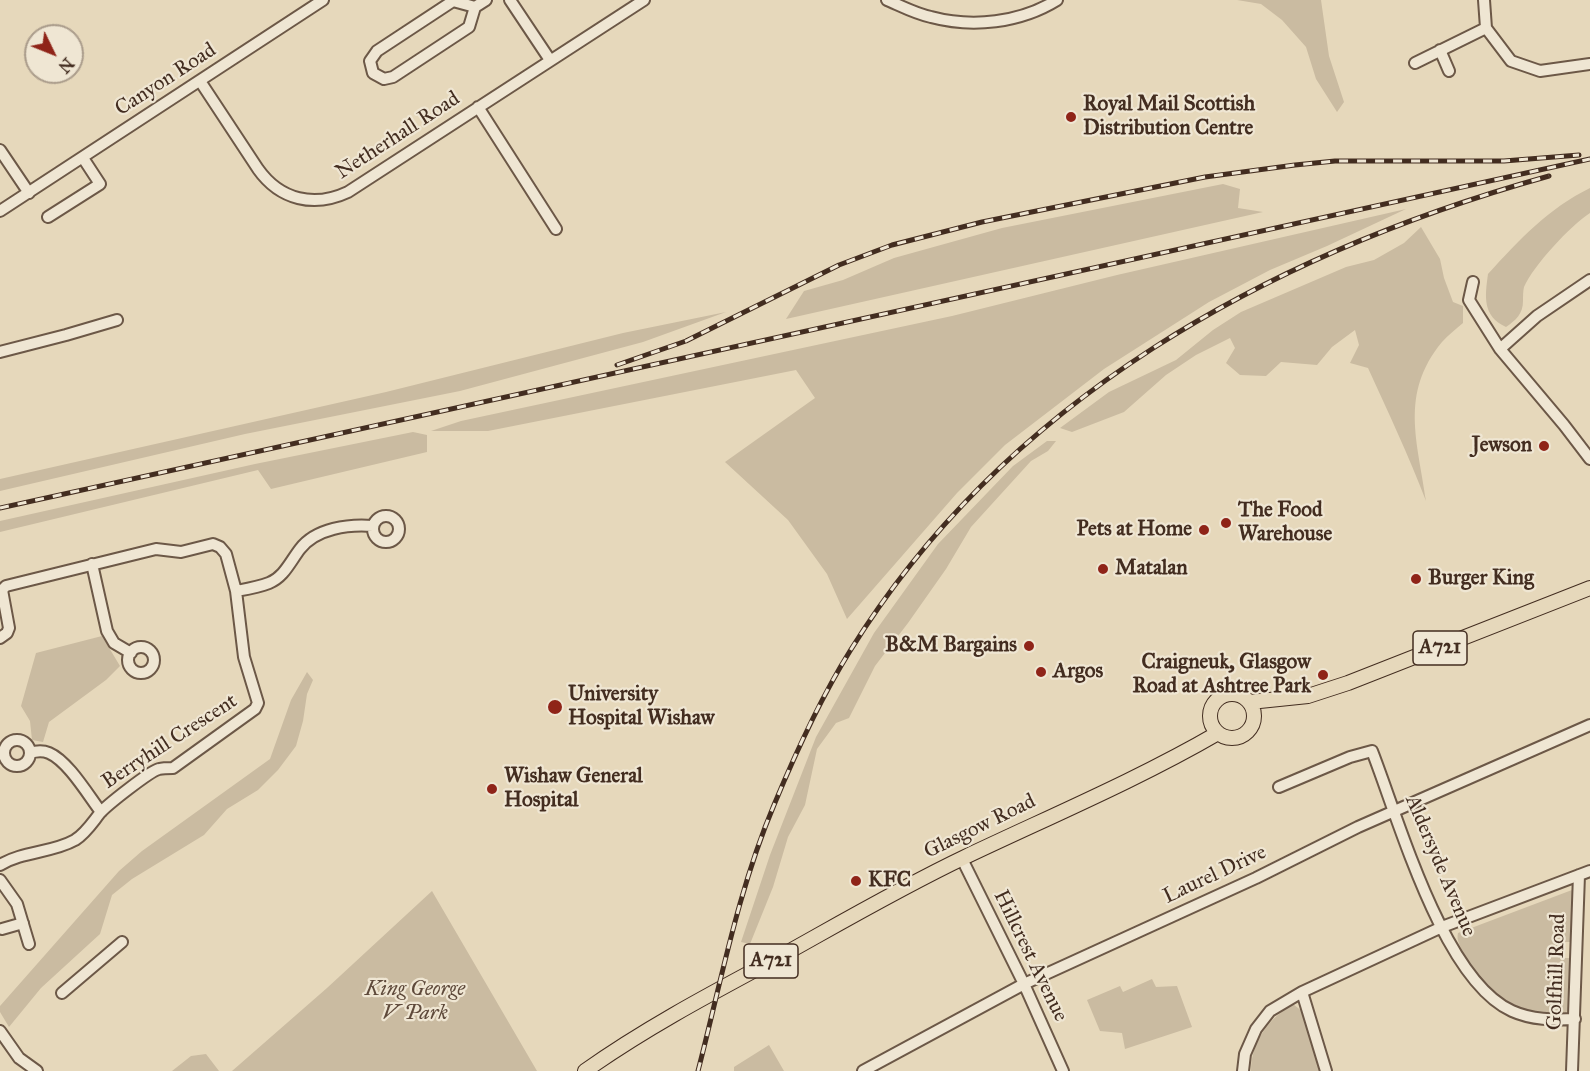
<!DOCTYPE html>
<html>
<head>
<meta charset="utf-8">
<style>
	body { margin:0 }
	#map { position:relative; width:1590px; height:1071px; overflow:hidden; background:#e6d8bb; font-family:"IM FELL Great Primer",serif }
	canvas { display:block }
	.north { position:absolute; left:24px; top:24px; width:60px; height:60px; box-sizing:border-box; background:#efe6d3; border:2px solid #aa9c8b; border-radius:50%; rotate:133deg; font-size:16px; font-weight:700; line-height:24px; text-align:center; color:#432d20 }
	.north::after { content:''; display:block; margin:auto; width:21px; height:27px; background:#8f2418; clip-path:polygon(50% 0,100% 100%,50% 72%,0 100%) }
</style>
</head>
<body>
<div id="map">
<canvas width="1590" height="1071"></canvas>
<div class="north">N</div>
</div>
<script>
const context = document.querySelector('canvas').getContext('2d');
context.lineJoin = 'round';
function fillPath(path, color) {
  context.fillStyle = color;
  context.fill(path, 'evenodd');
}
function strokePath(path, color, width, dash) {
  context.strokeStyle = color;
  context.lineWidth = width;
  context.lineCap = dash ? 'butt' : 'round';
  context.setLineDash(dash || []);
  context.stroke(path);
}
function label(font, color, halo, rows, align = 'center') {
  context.font = font + ' "IM FELL Great Primer",serif';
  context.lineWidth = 4.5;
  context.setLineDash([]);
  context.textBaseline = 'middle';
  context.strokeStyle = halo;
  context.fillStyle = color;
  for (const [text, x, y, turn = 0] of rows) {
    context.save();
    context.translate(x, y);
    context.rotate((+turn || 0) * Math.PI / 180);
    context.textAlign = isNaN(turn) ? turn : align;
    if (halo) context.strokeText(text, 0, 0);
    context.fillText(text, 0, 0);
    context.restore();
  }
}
fillPath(new Path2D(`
	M1237,0H1321L1329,56L1344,102L1337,112L1316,79L1306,47L1282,20L1261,4Z
	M1223,184L1240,189L1238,208L1263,212L786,319L804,291L843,280L894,258L1002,228Z
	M1590,188V213C1570,226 1534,265 1524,287C1523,291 1523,296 1523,301C1523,314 1516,320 1506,327C1482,316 1485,296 1488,274C1519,240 1549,208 1590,188Z
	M1406,209L1327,246L1270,270L1209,302L1104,369L1005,445L957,493L847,619L827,574L788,520L725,462L815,398L796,370L488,431H431L461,421L952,316L1117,275Z
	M1421,227L1440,259L1444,278L1453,302L1463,306V323C1456,329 1448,335 1442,342C1399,394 1418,442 1426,501C1409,456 1388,412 1368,368L1350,363L1359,345L1355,330L1332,347L1317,365L1281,362L1266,376L1240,375L1226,363L1235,348L1230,338L1196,355L1166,375L1124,412L1072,432L1060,428L1109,392L1176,360L1213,330L1241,312L1346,267L1374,260L1404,243Z
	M726,312L643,342L460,391L245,434L0,491V479L386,392L623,333Z
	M413,432L427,435V452L271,489L258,470L0,532V521L255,464Z
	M1047,441H1056L1048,451L1031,461L971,527L946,569L908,623L875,666L849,718L836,723L817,749L805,805L788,837L773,887L750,944L741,942L770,855L816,737L874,633L938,544L1013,466Z
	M102,636L120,666L106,680L49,722L43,742L32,740L30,721L21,706L36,653Z
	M307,672L313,680L307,694L303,721L296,746L278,770L258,790L227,809L204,835L132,879L112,895L100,934L41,988L9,1027L0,1012V1006L119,871L142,851L270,759L291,700Z
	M1572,890L1573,942H1561L1560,958H1572L1570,1006C1568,1010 1566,1014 1561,1016C1545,1020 1508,1004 1496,994C1483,983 1472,970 1464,954C1461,947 1456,941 1458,933Z
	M432,891L537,1071H232L327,988Z
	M1152,979L1156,987L1177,986L1192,1027L1125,1049L1122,1033L1100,1031L1087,1000L1120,986L1123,992Z
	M1293,1004L1303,1012L1321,1071H1251C1251,1042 1269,1018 1293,1004Z
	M769,1045L784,1071H734V1067Z
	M206,1054L219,1071H172L191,1056Z`), '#cabba1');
const minor = new Path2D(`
	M510,0L550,60
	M887,0C901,6 916,14 931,17C972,28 1020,23 1057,0
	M1484,0L1486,28L1511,61L1540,71L1590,64
	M475,7L453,1L377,51L370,61L373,73L384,79L393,77L469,27L475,7L486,0
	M1440,50L1449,71
	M1415,63L1486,28
	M200,81L258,169C280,200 314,208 348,192L644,0
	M478,107L556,229
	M0,150L29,193
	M0,211L323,0
	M48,217L100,184L83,158
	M1473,282L1469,300L1500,349L1564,425L1590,459
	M1500,349L1537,316L1590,280
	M0,352L66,335L117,320
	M373 529a13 13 0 1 1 26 0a13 13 0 1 1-26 0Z
	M92,564L107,631L114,643L131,653
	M236,591C247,589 259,587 269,583C284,577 290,562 300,549C316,528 349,524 373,526
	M0,638L7,633L9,628L2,590L6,586L156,549L181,552L213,544L220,547L226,554L236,591L244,657L258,703L255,709L173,768C169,768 163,768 159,769C150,771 107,805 100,813C92,823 86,833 75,840C52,853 23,851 0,865
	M128 660a13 13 0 1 1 26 0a13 13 0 1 1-26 0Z
	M4 753a13 13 0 1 1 26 0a13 13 0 1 1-26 0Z
	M30,753C36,751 42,750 49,753C68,761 88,795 101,812
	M1279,787L1350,757L1372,751C1399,820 1443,980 1512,1011C1532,1020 1553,1020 1575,1019
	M962,859L1024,984L1063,1071
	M0,880L17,904L29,944
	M2,929L23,923
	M1302,992L1326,1071
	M62,993L122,942
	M0,1031L19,1058L37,1071
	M863,1071L1024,984L1256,878L1358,827L1590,725
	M1243,1071L1245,1054L1256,1029L1270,1011L1302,992L1442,927L1590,871
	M1572,1071L1579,875`);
const major = new Path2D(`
	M1210 716a22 22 0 1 1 44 0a22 22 0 1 1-44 0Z
	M1250,702L1308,696L1348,683L1590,588
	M585,1071C647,1027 714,992 781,956C842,922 902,887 965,857C1049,817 1137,780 1218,733`);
strokePath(minor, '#6c5847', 14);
strokePath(major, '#432d20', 16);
strokePath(minor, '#efe6d3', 10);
strokePath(major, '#e6d8bb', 14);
const rail = new Path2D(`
	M617,365L686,341L839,265L892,245L982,222L1205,177L1295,165L1335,161H1504L1579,155
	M0,508L1590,159
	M698,1071C721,982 738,890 774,805C796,752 820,699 850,651C1006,399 1269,254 1549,176`);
strokePath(rail, '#432d20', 5);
strokePath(rail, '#efe6d3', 3, [9]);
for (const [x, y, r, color] of [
	[1071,117,6,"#8f2418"],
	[1544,446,6,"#8f2418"],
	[1226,523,6,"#8f2418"],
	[1204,530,6,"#8f2418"],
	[1103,569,6,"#8f2418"],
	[1416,579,6,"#8f2418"],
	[1029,646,6,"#8f2418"],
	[1041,672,6,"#8f2418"],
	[1323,675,6,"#8f2418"],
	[555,707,8,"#8f2418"],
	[492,789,6,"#8f2418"],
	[856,881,6,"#8f2418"]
]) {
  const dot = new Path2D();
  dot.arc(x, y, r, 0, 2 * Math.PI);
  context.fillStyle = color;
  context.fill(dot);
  strokePath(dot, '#efe6d3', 2);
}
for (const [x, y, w] of [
	[1440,648,54],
	[771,961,54]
]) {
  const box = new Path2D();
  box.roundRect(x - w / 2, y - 17, w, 34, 4.5);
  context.fillStyle = '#efe6d3';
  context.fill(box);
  strokePath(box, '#432d20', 1.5);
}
label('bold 20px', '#432d20', null, [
	["A721",1440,648],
	["A721",771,961]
]);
label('21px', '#432d20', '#efe6d3', [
	["Canyon Road",166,80,-33],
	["Netherhall Road",398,136,-33],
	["Berryhill Crescent",170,742,-33],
	["Glasgow Road",980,827,-26],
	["Aldersyde Avenue",1440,866,67],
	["Laurel Drive",1215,875,-25],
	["Hillcrest Avenue",1030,956,64],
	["Golfhill Road",1557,972,-88]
]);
label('bold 21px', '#432d20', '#efe6d3', [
	["Royal Mail Scottish",1083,105],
	["Distribution Centre",1083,129],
	["Jewson",1532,446,"right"],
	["The Food",1238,511],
	["Warehouse",1238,535],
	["Pets at Home",1192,530,"right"],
	["Matalan",1115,569],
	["Burger King",1428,579],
	["B&M Bargains",1017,646,"right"],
	["Craigneuk, Glasgow",1311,663,"right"],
	["Road at Ashtree Park",1311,687,"right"],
	["Argos",1053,672],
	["University",568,695],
	["Hospital Wishaw",568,719],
	["Wishaw General",504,777],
	["Hospital",504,801],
	["KFC",868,881]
], 'left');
label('italic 21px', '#5e493a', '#efe6d3', [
	["King George",415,990],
	["V Park",415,1014]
]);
</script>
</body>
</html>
